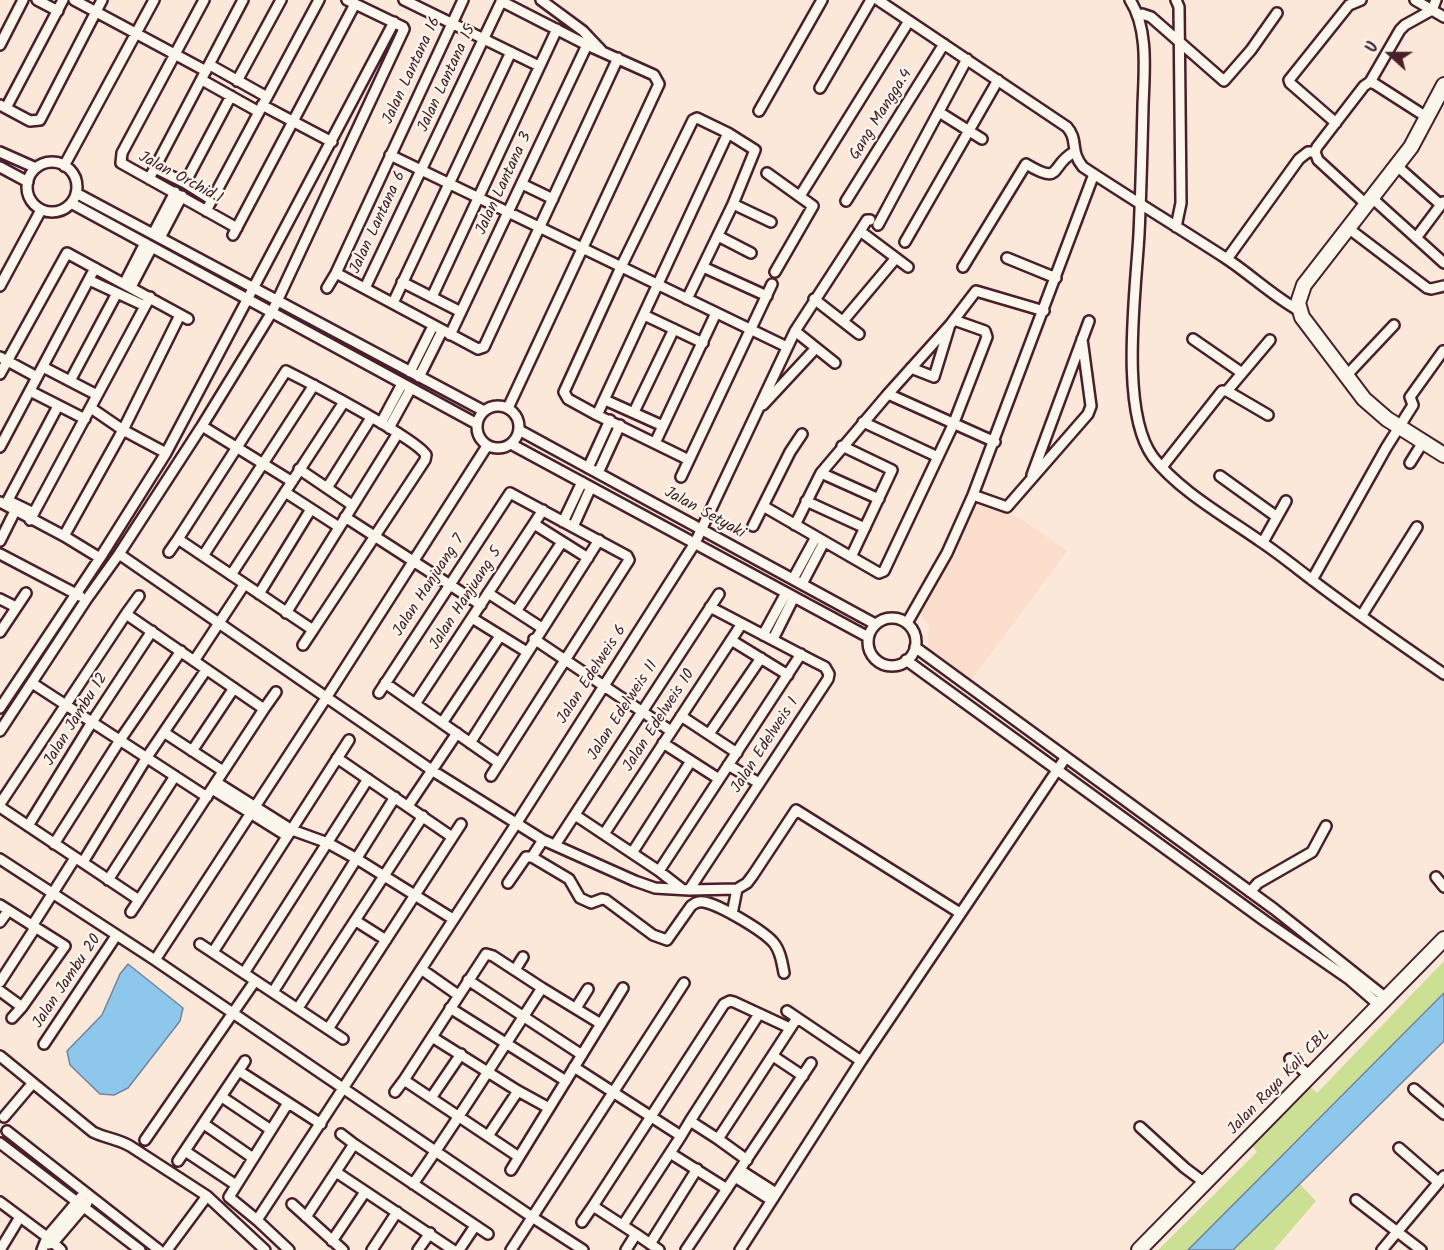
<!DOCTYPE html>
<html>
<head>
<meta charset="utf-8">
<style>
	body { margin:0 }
	#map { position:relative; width:1444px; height:1250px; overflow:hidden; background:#fbe8d9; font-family:Kalam,sans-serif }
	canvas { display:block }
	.north { position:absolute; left:1360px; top:24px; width:60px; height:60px; -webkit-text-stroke:4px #fbf7ec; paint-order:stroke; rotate:291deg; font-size:16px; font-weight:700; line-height:24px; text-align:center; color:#4a1f2b }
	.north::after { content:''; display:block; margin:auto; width:21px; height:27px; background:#4a1f2b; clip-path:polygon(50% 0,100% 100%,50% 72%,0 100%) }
</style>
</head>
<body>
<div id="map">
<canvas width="1444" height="1250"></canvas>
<div class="north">U</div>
</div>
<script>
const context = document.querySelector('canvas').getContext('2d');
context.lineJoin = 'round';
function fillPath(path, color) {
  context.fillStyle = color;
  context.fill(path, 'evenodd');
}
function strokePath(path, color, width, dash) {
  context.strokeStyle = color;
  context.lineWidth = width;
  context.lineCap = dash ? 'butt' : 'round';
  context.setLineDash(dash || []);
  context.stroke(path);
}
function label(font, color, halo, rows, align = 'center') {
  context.font = font + ' Kalam,sans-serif';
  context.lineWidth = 4.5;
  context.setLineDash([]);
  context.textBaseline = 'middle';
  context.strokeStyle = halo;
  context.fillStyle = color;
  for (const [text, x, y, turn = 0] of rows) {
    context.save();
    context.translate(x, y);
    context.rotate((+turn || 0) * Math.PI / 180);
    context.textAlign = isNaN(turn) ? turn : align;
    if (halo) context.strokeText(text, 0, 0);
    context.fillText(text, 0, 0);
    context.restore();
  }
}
fillPath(new Path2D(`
	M973,496L1021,519L1067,551L971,680L927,652L929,626L919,612Z`), '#fbdecc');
fillPath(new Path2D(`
	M1444,961V993L1188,1250H1158L1257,1152L1248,1141L1304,1080L1317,1093Z
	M1300,1184L1316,1201L1274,1250H1233Z`), '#cce094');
const water = new Path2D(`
	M128,964L183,1008L180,1021L128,1088L114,1095L100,1094L70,1065L67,1051L102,1015L120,974Z
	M1444,993V1041L1233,1250H1188Z`);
fillPath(water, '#8dc7ec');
strokePath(water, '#72849f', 1.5);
const street = new Path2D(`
	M37,0L58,11
	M74,0L206,71
	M204,0L122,153L121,163L237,228
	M404,0L539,66
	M463,0L336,273L478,349L484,347L618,58
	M541,0L583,31L601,50
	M878,0L1067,127C1079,141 1069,150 1083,167C1130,198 1179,228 1227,259C1251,275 1273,296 1298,310
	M1130,0C1149,29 1144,73 1143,106C1142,149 1141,191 1139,234C1136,290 1119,411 1153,457C1178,490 1226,517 1260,541C1278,553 1294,566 1311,579C1354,612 1399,643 1444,674
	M1176,0L1179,7L1181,203L1176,227
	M1415,0L1444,17
	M501,1L587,45L654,75L659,84L508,408
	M1138,16L1142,14L1151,17L1224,81L1251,50L1277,13
	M0,45L23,0
	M210,65L267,97
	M202,80L259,112
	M237,81L281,0
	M1370,82L1400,30L1405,25L1432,10L1436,0
	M820,88L871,0
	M0,105L30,121L40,120L102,0
	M262,105L332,142
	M6,108L63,0
	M759,111L822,0
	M939,112L982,139
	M1336,123L1290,83L1289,80L1349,5L1361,0
	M0,152L36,168
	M390,155L787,347
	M27 187a25 25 0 1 1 50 0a25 25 0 1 1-50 0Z
	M64,166L154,0
	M1397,166L1441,205
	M0,167L28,182
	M155,168L185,183L212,200
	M767,173L813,206L775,272
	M149,179L243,0
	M185,183L231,96
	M522,184L553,199
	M76,193L484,411
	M800,196L909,21
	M1372,198L1444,263
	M846,201L944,44
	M71,203L477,424
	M733,204L771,222
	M1367,205L1318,160L1315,152L1317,147L1364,86L1370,82L1375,84L1428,118
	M206,211L319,0
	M878,225L967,59
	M1348,228L1427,288L1431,289L1444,286
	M860,231L908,267
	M153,234L175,192
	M233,235L355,4
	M718,236L751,253
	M160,238L182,196
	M1416,238L1443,202
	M905,242L998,80
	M1007,258L1056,278
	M1227,259L1299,159L1308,152H1315
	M703,267L767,296
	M963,267L1026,164C1063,186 1049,166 1074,152
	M89,280L145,306
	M402,282L461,312
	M124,284L145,243
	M0,286L41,210
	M131,287L152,247
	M327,288L336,273
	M365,288L502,0
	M432,297L557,29
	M687,299L733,204L755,150L728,133L697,118L693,120L621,267L564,392L568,399L597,415L689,460
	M814,299L859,334
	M393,303L511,52
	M644,315L703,343
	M843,321L896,258
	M795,331L835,363
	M450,335L587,45
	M1193,339L1242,373
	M0,357L37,377
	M43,367L97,395
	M911,368L934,377L949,328
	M286,371C308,382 417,439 426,455L425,460L313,630L178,539Z
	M410,372L433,326
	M0,374L67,253L188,319
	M1346,376L1394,325
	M419,377L442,331
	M70,381L117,293
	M30,391L85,419
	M1227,391L1270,340
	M888,394L995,442
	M605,400L663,426
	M763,405L816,348
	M477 427a21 21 0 1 1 42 0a21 21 0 1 1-42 0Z
	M91,408L123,430L166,453
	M634,412L674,329
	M597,415L728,133
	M863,422L938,457
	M381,423L402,384
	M202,426L291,481
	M389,428L411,388
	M519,430L875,624
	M655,443L716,313
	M511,444L868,637
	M842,446L892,470L851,557
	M0,447L95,268
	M1410,463L1423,442
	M1162,467L1222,391H1227L1268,415
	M588,468L610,420
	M299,469L352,505
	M598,473L620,425
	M821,473L879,499
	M1032,475L1089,321
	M1220,476L1277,517
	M681,477L772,284
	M327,488L371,418
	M285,492L339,527
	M973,495L1007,507L1088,414L1091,406L1082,339
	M8,500L58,406
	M9,501L34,513
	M806,501L865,528
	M0,502L64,536L100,558
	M763,506L879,573L884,571L953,425L987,337L985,331L954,320
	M345,517L481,605
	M30,520L150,297
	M563,522L582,482
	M534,524L588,558
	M795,525L821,473L888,394L950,325L976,291L1044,311
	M753,526L790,452L802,434
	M573,527L591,487
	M64,536L123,430L180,315
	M0,541L15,511
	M1263,542L1286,501
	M169,552L178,539
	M0,554L80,596
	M119,554L433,771L543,840L635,881L655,888L689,890L737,889L747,883L753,875L796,810L960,913
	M203,556L314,385
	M231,575L344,402
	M793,579L816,537
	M1312,580L1386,448L1413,405L1410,397L1443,351
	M802,584L824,542
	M488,593L542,628
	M259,594L311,509
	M0,599L16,607
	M517,610L562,542
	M286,613L398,433
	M126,614L139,596
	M1362,615L1417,527
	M472,618L527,652
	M868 642a24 24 0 1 1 48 0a24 24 0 1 1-48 0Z
	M907,623L947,553L973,495L1094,174
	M0,632L26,593
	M763,635L786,593
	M534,639L671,731
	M773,639L794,597
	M731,640L788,675
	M303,645L313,630
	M915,647L1274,909L1386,998
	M906,660L1265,921L1349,979L1379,1005
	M194,661L244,585
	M32,683L207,797
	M385,683L499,763
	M379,693L510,493L627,556L629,560L491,776
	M415,704L543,510
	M0,708L100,558L166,453L394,22
	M264,709L276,692
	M681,716L737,753
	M442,723L500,636
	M0,731L86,600L119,554L202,426L272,312L404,29L403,27L347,0
	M165,733L223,771
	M709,734L761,658
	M470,743L599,540
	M663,743L719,779
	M192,751L234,688
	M337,758L452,837
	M728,765L759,783
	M216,782L292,830L328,843L357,859L453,919
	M212,789L287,836
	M0,804L126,614L264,709L139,900L0,807
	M408,806L457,733
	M575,815L659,871L682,889
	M28,826L92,722L152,631
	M604,834L741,625
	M54,844L120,740L181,651
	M555,845L719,594
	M632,853L691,761
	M532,857L569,879L580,898L591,903L602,899L606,900L653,935L667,940L691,906C695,903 698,901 704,902C720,905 762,930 773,942C780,950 782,962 784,973
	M0,859L155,960L326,698L487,446
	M83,862L147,757L206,670
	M659,871L801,654
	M1436,877L1444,887
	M108,880L175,776
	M508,883L526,857H532L543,840
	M689,890L828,679L829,674L825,667L815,662L710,607
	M1250,892L1258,883L1312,852L1326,826
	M0,905L65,946L22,1007L12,1018
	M131,912L139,900
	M732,914L737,889
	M356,921L386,940
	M0,922L8,911
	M32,926L75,858
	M200,944L343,1039
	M213,952L349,740
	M155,960L532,1217L583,1250
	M421,969L458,995
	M515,970L523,957
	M244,973L368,779
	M468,980L582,1055
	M0,982L35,928
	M542,988L601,1024
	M0,991L22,1007
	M273,992L395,797
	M298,1008L423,816
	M450,1008L566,1081
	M576,1008L588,989
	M787,1011L861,1061
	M759,1014L690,1121L718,1139L797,1018
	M328,1029L461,824
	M432,1037L518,1091L549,1108
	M44,1044L116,936
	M0,1056L93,1132C105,1138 118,1139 130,1146L207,1196L167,1250
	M773,1056L803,1076
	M1290,1059L1310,1076
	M574,1067L681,1136L690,1121
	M239,1071L321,1124
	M1414,1089L1444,1114
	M395,1092L404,1080
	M222,1097L271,1130
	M431,1098L461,1054
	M4,1117L32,1084
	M204,1124L253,1158
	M1140,1127L1185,1168L1205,1183
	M7,1131L159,1250
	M341,1134L354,1144
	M488,1136L518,1091
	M681,1136L670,1153L727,1189
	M718,1139L747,1160
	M145,1140L255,981
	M0,1143L140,1250
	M1399,1148L1438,1182
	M185,1151L236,1185
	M178,1161L245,1061
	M511,1170L623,988
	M740,1170L776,1193
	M336,1172L453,1250
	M735,1177L771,1200
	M413,1184C458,1120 499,1054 542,988L493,956L486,954L404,1080L519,1157
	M207,1196L265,1250
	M1356,1200L1421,1250
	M0,1202L47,1237L61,1250
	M292,1204L343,1250
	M306,1217L354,1144L488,1234
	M257,1220L229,1197L288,1103
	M582,1222L593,1206
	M623,1225L670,1153
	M636,1234L659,1250
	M332,1241L365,1192
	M48,1244L53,1243L87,1203
	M650,1244L697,1169
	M0,1250L20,1217
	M42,1250L47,1237L81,1197
	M289,1250L257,1220L516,824L695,543L795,331L860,231L867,220H870
	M372,1250L397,1212
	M418,1250L430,1233
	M459,1250L475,1226
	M511,1250L684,983
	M626,1250L636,1234L593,1206L724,1004L730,1001L734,1002L790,1028
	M686,1250L811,1063
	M740,1250L861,1061L1066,757
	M1382,1250L1444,1176`);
const secondary = new Path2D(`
	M1444,85L1411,147L1304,285L1298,303L1302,317L1364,399L1387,419L1444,455
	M1139,1250L1444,939`);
strokePath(street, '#4a1f2b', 14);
strokePath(secondary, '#4a1f2b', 18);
strokePath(street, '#fbf7ec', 9);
strokePath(secondary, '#fbf7ec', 14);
label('16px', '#4a1f2b', '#fbf7ec', [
	["Jalan Lantana 16",413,71,-65],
	["Jalan Lantana 15",448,79,-65],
	["Gang Mangga.4",882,115,-58],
	["Jalan Orchid.1",180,179,28],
	["Jalan Lantana 3",505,184,-65],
	["Jalan Lantana 6",379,223,-65],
	["Jalan Setyaki",704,514,29],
	["Jalan Hanjuang 7",430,586,-57],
	["Jalan Hanjuang 5",467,599,-57],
	["Jalan Edelweis 6",593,675,-57],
	["Jalan Edelweis 11",624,711,-57],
	["Jalan Jambu 12",77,720,-58],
	["Jalan Edelweis 10",660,721,-57],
	["Jalan Edelweis 1",766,746,-57],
	["Jalan Jambu 20",68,982,-56],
	["Jalan Raya Kali CBL",1280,1083,-46]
]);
</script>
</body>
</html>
